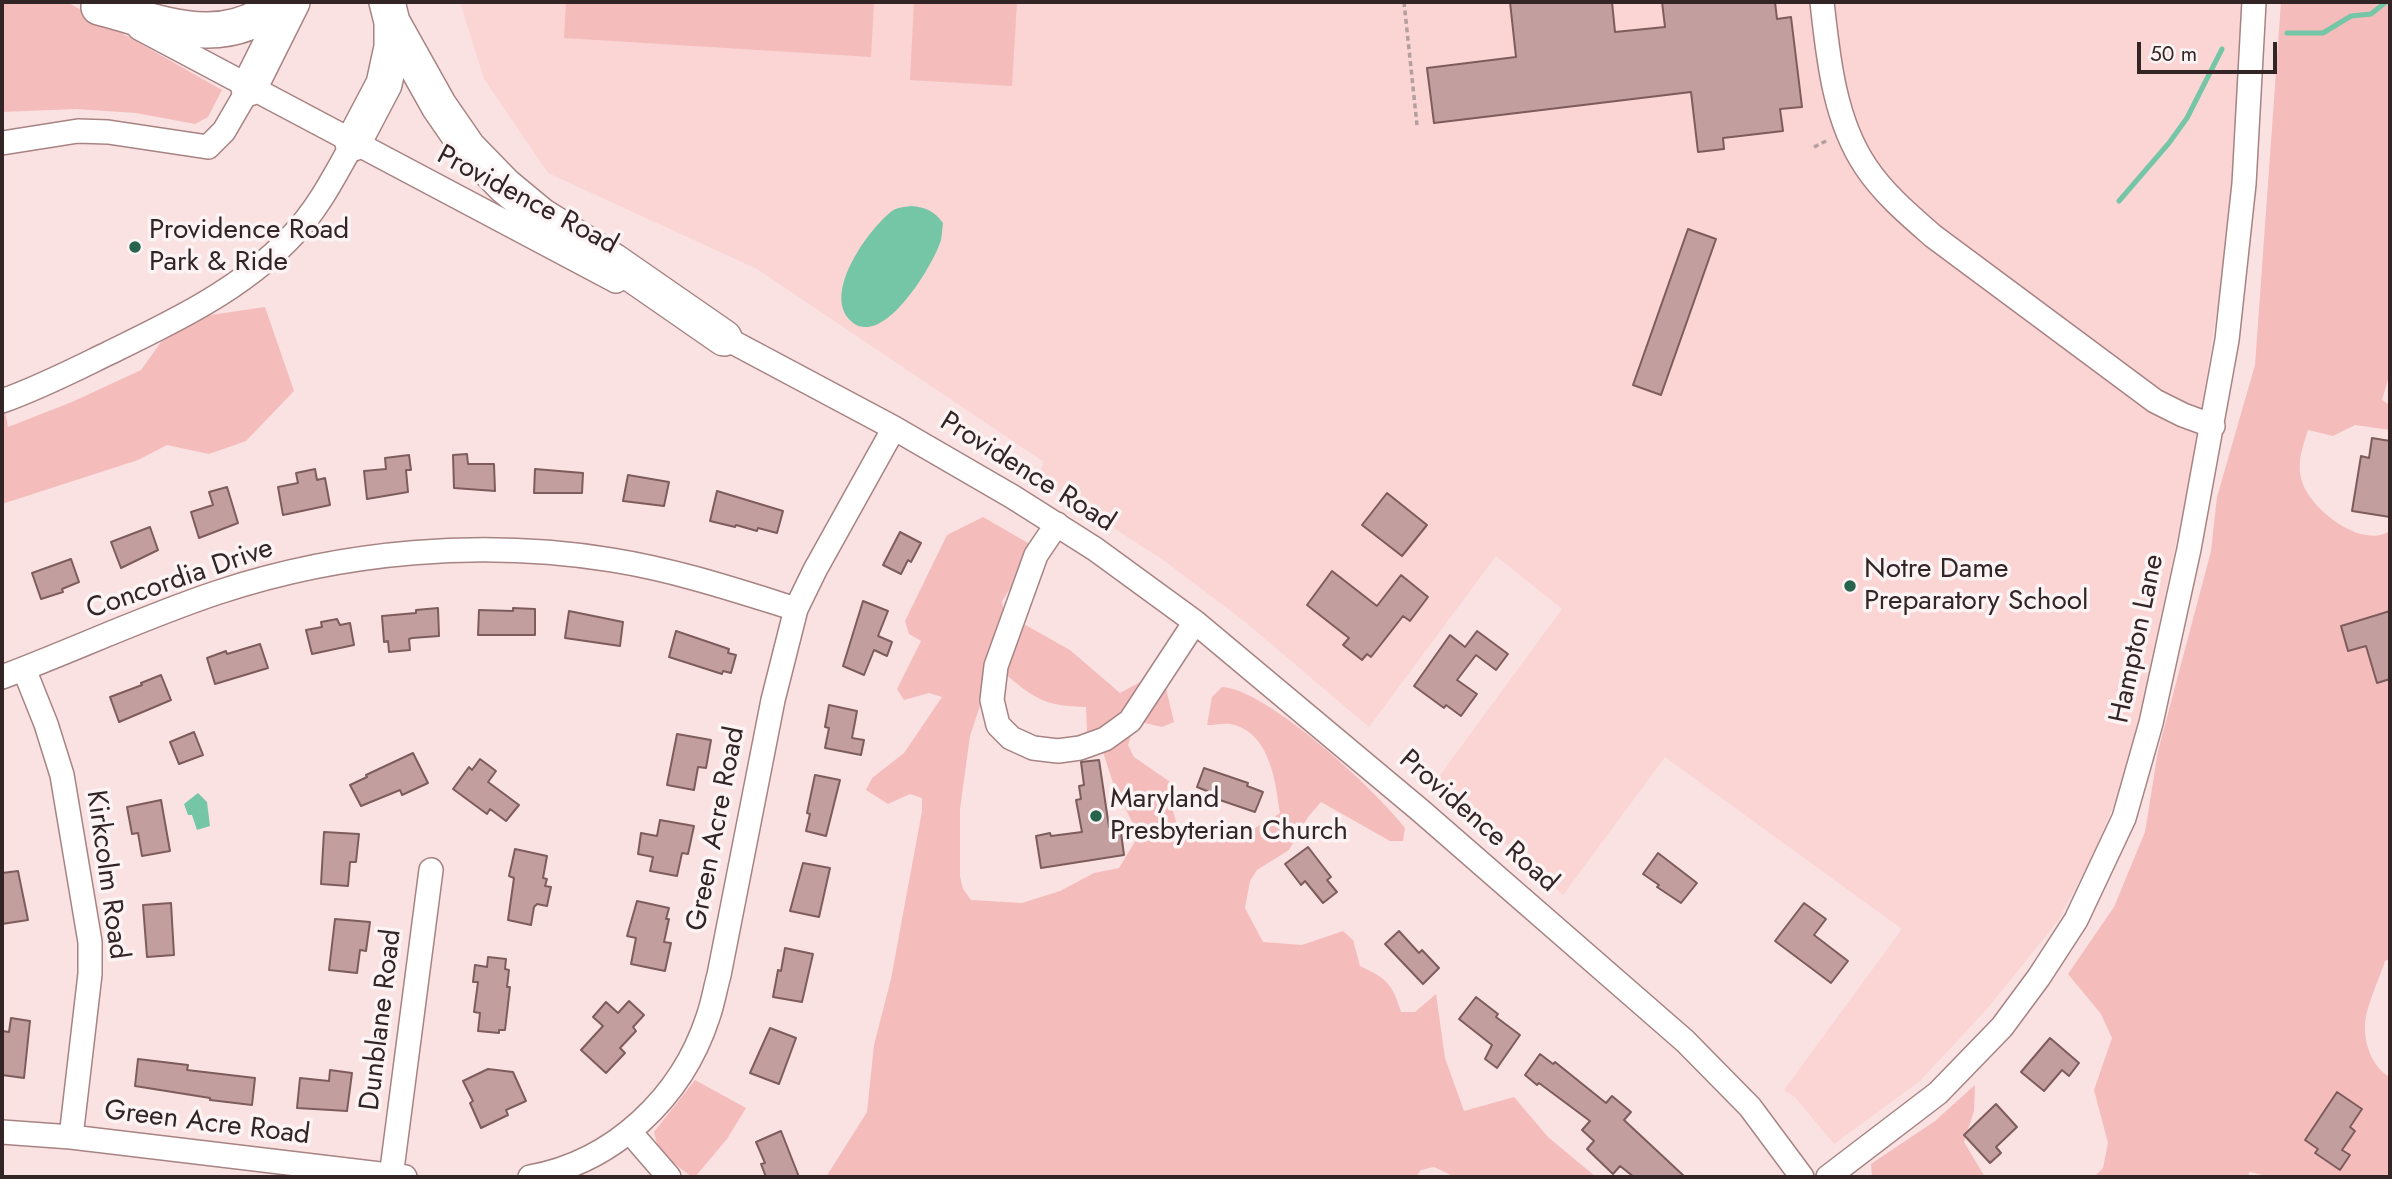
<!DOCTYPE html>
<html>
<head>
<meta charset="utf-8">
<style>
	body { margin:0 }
	#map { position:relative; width:2392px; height:1179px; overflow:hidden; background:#fae2e2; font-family:Jost,sans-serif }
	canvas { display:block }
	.frame { position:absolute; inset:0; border:4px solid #332425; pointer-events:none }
	.scale { position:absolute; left:2137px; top:42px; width:140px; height:32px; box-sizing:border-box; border:4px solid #332425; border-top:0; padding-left:9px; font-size:21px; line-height:24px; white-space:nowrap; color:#332425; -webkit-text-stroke:5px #fcf4f4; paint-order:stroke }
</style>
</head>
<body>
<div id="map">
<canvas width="2392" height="1179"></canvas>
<div class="frame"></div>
<div class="scale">50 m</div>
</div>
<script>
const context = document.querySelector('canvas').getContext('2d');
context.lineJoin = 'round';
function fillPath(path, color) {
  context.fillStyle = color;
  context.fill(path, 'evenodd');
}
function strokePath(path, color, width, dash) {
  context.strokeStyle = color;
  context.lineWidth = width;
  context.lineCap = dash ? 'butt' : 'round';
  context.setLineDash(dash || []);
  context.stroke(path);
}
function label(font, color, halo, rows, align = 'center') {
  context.font = font + ' Jost,sans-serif';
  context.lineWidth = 7;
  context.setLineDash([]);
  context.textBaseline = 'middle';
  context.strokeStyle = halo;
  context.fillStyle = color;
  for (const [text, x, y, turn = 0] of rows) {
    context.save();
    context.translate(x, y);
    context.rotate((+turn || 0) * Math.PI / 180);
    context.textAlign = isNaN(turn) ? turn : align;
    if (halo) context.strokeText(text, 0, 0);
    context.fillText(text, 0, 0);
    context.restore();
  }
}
fillPath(new Path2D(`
	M460,2H2243L2231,190L2218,303L2194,457L2139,721L2120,790L2091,859L2058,921L1986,1010L1920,1081L1834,1144L1795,1097L1784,1090L1902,929L1665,757L1563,895L1435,782L1562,609L1496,556L1369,727L1244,621L1166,562L1037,478L1044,462L757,269L548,173L484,79Z`), '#fbd4d4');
fillPath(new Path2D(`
	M2,2H67L222,90L208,117L195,124L136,113L76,109L2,112Z
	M566,2H874L871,57L564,38Z
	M914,2H1017L1012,86L910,80Z
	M2281,2H2390V373L2382,400L2390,405V430L2355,425L2333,436L2308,430C2303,446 2297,461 2301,478C2307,507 2361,550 2390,531V959L2385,961C2380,977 2365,1009 2365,1025C2364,1045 2373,1068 2390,1077V1177H2271L2250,1172L2247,1177H2094L2103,1168L2108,1143L2094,1090L2112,1038L2101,1014L2068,974L2114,907L2145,832L2158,751L2211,551L2217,497L2255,365Z
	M265,307L294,391L246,441L209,454L167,445L138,460L2,504V406L4,405L8,427L72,402L141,370L161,342L204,316Z
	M983,517L1028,543L1030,558L1002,601L1004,613L1070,650L1120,693L1155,674L1165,684L1174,722L1162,727L1136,721L1128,745L1134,757L1176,786L1173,811L1180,835C1220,854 1246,833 1280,813C1275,781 1271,737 1235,725C1227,722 1215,725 1207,725L1212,697L1222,687C1267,689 1377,791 1405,828L1403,841H1390L1321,802L1308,817L1289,850L1257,870L1250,881L1245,908L1263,942L1302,945L1343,931L1353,940L1360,966C1387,979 1392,983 1401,1012H1415L1436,994L1445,1058L1464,1111L1514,1097L1548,1137L1596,1177H1455L1434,1167L1421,1170L1416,1177H826L867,1112L874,1045L891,979L922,811V798L910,794L888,804L866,790L872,778L904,753L942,697L929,693L904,700L897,689L921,641L909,634L905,621L947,535ZM991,673H1004C1035,699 1045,706 1086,707L1087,732L1103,752L1115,789L1139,835L1119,868L1094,873L1060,891L1022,903L971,900L963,889L960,876V809L970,736Z
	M695,1080L746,1108L727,1139L695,1177H692L659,1152L654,1132Z
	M1975,1085L1974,1111L1964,1142L1985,1177H1872L1871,1164L1935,1121Z`), '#f5bcbc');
fillPath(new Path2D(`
	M912,206C927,208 934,211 943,223C942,229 942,235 941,240C934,264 880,356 848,318C825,289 869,229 892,211C897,207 905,207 912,206Z
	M198,793L207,802L210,826L197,830L192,815H188L184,804Z`), '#74c6a6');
strokePath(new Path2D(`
	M2287,33H2323L2351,16L2371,14L2386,2
	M2119,201L2169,143L2187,118L2222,49`), '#74c6a6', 5);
const building = new Path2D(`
	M1510,2H1612L1615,32L1665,27L1662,2H1775L1777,19L1791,17L1802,107L1780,109L1783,131L1723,138L1724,149L1698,152L1691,92L1434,123L1427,68L1516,57Z
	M1688,229L1716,239L1661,395L1633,385Z
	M2372,438L2390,441V517L2352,511L2361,456L2369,458Z
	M467,454L468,464H494L495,491L454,488L453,455Z
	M409,455L411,470H406L408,492L367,499L364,471L386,469L385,458Z
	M315,469L317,480L325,478L330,505L283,515L278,487L298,483L296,473Z
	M535,469L583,473L582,493H534Z
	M628,475L669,482L664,506L623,501Z
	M227,487L238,523L199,538L191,512L213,505L209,492Z
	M717,491L783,511L777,533L758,528L757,531L736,525L735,527L710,521Z
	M1387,493L1427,525L1402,556L1362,525Z
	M150,527L158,550L121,568L111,542Z
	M900,532L921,543L911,562L908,560L901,574L883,565Z
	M71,559L79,582L62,589L63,592L41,599L32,573Z
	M1332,571L1377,606L1401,575L1428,597L1410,621L1403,616L1371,657L1367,654L1362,660L1343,645L1349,638L1307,605Z
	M863,601L888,611L878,636L892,642L887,656L874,650L864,675L843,666Z
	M438,608L439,636L412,638L409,639L410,650L389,652L388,641L384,642L382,616L416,613V610Z
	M513,608L535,609V635H478L479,610L513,611Z
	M569,611L623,622L620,646L565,638Z
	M2390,611V679L2377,683L2366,646L2348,651L2341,626Z
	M337,619L340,625L350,623L354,645L312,654L306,630L322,627L321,622Z
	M676,631L729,649L728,653L736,655L731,673L723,671L722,674L669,657Z
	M1477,631L1508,654L1496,670L1476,655L1457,680L1477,694L1461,716L1446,705L1444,708L1414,686L1450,635L1465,647Z
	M260,644L268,668L215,684L207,658L226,651L227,654Z
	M161,675L171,700L119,722L110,697L142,685L141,683Z
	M829,705L857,711L852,738L864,740L861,755L825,748L829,728L825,727Z
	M194,732L203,755L179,764L170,742Z
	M677,734L711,740L706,768L698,767L694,790L667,785Z
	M413,753L428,783L402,795L400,790L361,806L350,785L367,777L366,775Z
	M480,759L496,771L488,782L519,805L506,821L490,809L487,814L453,789L469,767L472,770Z
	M1099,760L1109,827L1120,825L1124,855L1041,868L1036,836L1050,833L1051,836L1082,832L1076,800L1081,799L1079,786L1084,785L1081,762Z
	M1204,768L1248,783L1247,786L1263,792L1255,812L1211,797L1212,793L1197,787Z
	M815,775L840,780L826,836L806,831L810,814L807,813Z
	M161,800L170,851L142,856L138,833L132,834L127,807Z
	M660,820L694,826L688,854L682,853L677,876L650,871L653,857L638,854L641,833L657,836Z
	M324,832L359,834L356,862H350L348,886L321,884Z
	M1308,847L1331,877L1327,880L1337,892L1323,903L1305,881L1301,885L1285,864Z
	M515,849L547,856L543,878L547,879L545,886L551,887L547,906L537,904L534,907L531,925L508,920L514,878L509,876Z
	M1658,853L1697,883L1681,903L1657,887L1659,885L1643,874Z
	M803,863L830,868L819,917L790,911Z
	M18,871L28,920L2,924V873Z
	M637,901L669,908L666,919H669L664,942L671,943L665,971L631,964L636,938L627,936Z
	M171,903L174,955L147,957L143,905Z
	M1804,903L1826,919L1814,935L1848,961L1831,983L1775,941Z
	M335,919L370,922L366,951L360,950L357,973L329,970Z
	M1399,931L1419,953L1422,950L1439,968L1423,984L1385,944Z
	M785,948L813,954L802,1002L773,997L778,970L781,971Z
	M488,957L506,959L505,969L509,970L507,987H510L505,1030H499V1033L478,1031L480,1013L474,1012L478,982H473L475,965L487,967Z
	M1476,997L1498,1014L1496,1017L1520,1035L1497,1068L1485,1059L1492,1045L1459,1019Z
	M629,1001L644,1015L633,1027L636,1031L620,1048L625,1053L606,1073L581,1050L603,1026L593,1017L606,1002L618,1013Z
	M11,1018L30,1021L24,1078L2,1075V1031L9,1032Z
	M770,1028L796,1038L779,1084L750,1073Z
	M2050,1038L2079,1063L2069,1076L2062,1070L2044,1091L2021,1072Z
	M1540,1054L1553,1064L1555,1062L1606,1103L1612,1096L1631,1112L1624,1120L1685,1177H1634L1620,1166L1613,1174L1587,1149L1594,1141L1582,1130L1590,1121L1539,1083L1537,1085L1525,1075Z
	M138,1059L188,1065L187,1070L255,1078L252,1105L210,1100V1098L135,1086Z
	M488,1069L513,1072L526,1101L506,1110L508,1115L481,1128L470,1103L473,1101L463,1081Z
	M330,1070L352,1073L347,1111L297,1108L300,1078L329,1081Z
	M2337,1092L2362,1109L2350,1127L2355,1131L2342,1150L2350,1155L2340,1170L2315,1153L2318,1149L2305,1140Z
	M1996,1104L2017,1127L1996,1147L2001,1153L1990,1163L1964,1135Z
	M781,1131L799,1177H766L761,1164L765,1163L756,1142Z`);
fillPath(building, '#c39e9e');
strokePath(building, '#7e5c5c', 2);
const minor = new Path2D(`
	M1822,2C1828,56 1834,120 1866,167C1884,194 1909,215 1933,236L2155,401L2183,415L2213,426
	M139,28L616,281
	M2,143L78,131L108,132L208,147L224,131L249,88
	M712,331L894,428L1013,497L1095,549L1195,622L1421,811L1685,1041L1750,1107L1802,1177
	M2,401C39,388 74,370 109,353C173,322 242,289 292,236C318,209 335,175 353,143
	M1057,524L1036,555L996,666L992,700L998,725L1011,738L1033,748L1058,751L1080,748L1105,739L1130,721L1195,622
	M24,669L46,724L62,775L90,942V974L71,1137
	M2,677C74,650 146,616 219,592C343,551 482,539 612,560C675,570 735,590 796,609
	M2,1132L71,1137L405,1177
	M630,1132L669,1177
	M391,1177L431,870
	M530,1177C614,1162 682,1097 708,1017C713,1003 715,989 719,975L773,700L796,609L815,570L894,428
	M1828,1177L1938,1093L2002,1027L2039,977L2076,920L2124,818L2151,723L2189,549L2227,340L2244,184L2254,2`);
const highway = new Path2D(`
	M387,2L392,22L439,106L468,148L505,186L540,215L613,261L724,338
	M99,7C161,23 226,52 280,2
	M249,88L292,2
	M353,143L384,84L392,47V22`);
strokePath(minor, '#a78383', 26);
strokePath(highway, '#a78383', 38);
strokePath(new Path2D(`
	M1404,2L1417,125
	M1814,147L1828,140`), '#b49fa0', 3.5, [5, 3.5]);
strokePath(minor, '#fff', 23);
strokePath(highway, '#fff', 35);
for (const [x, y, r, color] of [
	[135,247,7,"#27644e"],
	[1850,586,7,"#27644e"],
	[1096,816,7,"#27644e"]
]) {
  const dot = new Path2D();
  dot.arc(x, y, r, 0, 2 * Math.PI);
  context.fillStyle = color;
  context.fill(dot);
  strokePath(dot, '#fcf4f4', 2.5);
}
label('28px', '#332425', '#fcf4f4', [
	["Providence Road",527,201,28],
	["Providence Road",1027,473,32],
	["Concordia Drive",180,580,-19],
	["Hampton Lane",2138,639,-78],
	["Providence Road",1478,822,41],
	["Green Acre Road",717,829,-79],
	["Kirkcolm Road",106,875,82],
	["Dunblane Road",382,1020,-83],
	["Green Acre Road",207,1124,7]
]);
label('28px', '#332425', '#fcf4f4', [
	["Providence Road",149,231],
	["Park & Ride",149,263],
	["Notre Dame",1864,570],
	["Preparatory School",1864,602],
	["Maryland",1110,800],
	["Presbyterian Church",1110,832]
], 'left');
</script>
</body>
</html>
